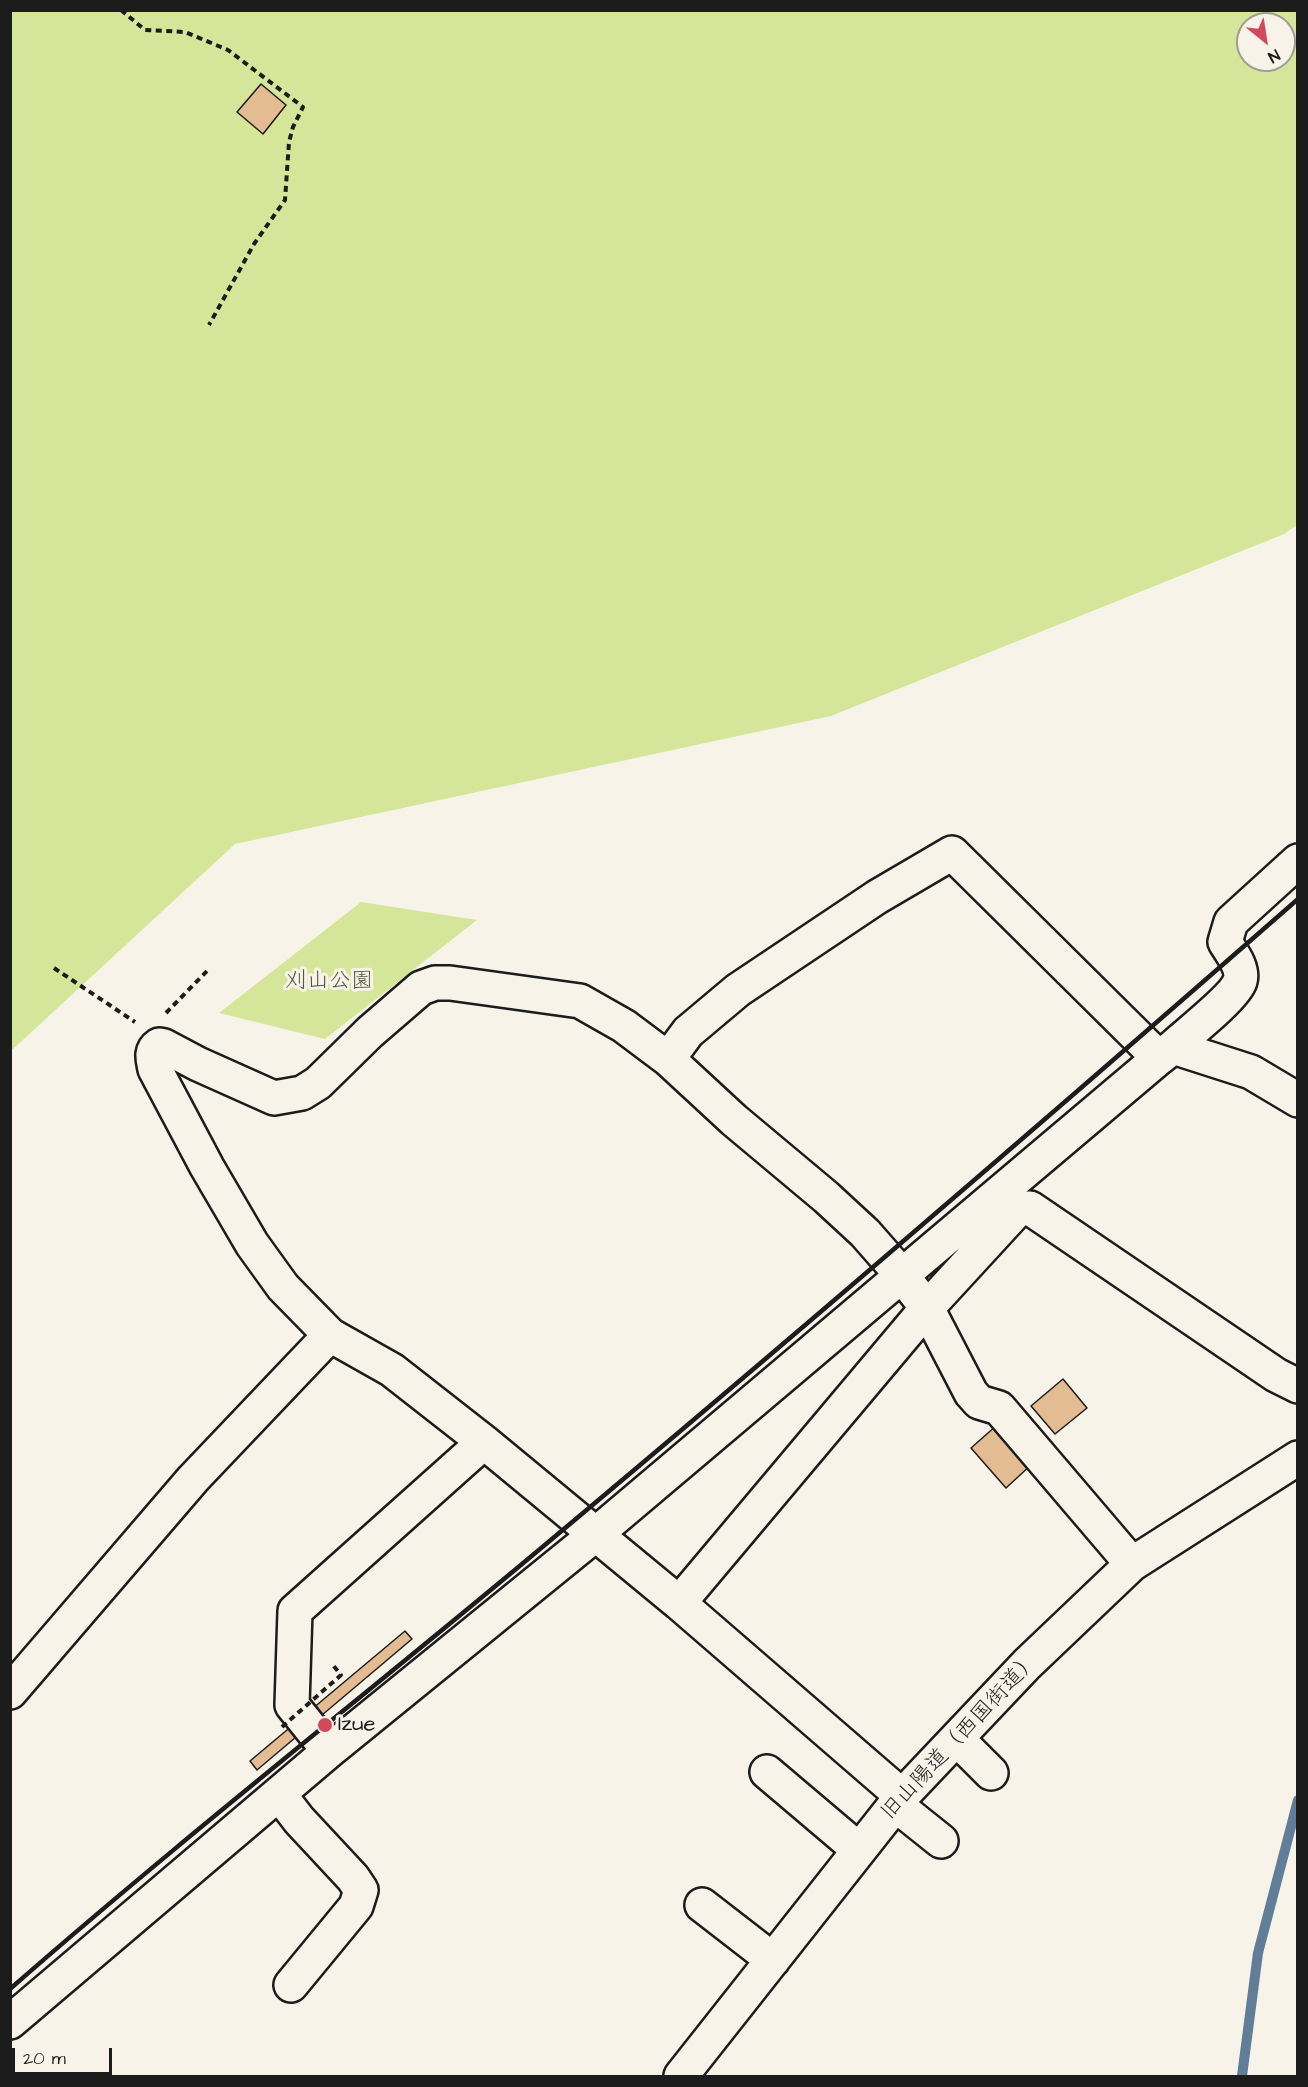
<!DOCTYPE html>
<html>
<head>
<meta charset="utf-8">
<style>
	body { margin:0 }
	#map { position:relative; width:1308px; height:2087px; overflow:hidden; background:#f7f3e8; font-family:"Architects Daughter",sans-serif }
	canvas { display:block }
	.frame { position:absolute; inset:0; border:12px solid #1c1c1c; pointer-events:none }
	.north { position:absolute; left:1236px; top:12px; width:60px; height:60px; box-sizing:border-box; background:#f7f3e8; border:2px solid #9f9d96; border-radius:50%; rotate:150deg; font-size:16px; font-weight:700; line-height:24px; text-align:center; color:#1c1c1c }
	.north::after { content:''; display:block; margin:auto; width:21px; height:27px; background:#d1495b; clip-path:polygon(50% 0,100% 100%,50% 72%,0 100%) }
	.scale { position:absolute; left:12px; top:2048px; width:100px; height:27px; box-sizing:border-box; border:3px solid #1c1c1c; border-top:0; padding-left:8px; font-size:18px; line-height:21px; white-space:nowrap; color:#1c1c1c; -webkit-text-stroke:4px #f7f3e8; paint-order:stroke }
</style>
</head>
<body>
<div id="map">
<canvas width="1308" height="2087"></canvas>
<div class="frame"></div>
<div class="north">N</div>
<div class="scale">20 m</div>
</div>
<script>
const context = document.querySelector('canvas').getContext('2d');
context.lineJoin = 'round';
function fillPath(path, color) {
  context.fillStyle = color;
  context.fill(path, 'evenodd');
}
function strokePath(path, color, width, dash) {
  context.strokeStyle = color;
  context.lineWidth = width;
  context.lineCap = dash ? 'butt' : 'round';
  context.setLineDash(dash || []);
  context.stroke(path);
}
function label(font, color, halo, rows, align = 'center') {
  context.font = font + ' "Architects Daughter","Klee One",sans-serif';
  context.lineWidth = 6;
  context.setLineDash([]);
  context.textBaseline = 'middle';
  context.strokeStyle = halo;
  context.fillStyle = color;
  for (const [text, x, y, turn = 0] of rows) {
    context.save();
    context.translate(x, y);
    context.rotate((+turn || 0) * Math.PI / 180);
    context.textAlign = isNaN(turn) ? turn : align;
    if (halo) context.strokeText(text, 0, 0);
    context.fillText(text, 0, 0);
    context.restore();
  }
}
fillPath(new Path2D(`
	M11,11H1297V525L1284,534L831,716L235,844L11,1051ZM1248,24H1284V60H1248Z
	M361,902L477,920L325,1039L219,1013Z`), '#d5e69a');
strokePath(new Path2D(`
	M1242,2076L1258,1953L1298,1800`), '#617d98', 10);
const building = new Path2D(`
	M261,84L286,105L263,134L237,112Z
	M1063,1379L1087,1408L1055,1434L1031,1406Z
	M997,1425L1032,1464L1006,1488L971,1448Z
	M405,1631L412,1639L257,1770L250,1761Z`);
fillPath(building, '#e3bc93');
strokePath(building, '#1c1c1c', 1.5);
const minor = new Path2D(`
	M1173,1047C1187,1034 1235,997 1240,981C1244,968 1231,952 1225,942L1231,922L1298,861
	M668,1059L688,1032L738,990L877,897L952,853L1159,1058L1173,1047L1251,1072L1298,1100
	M679,1603L927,1308L1018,1209L1030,1208L1276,1375L1298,1386
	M10,1692L193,1479L330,1335
	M957,1739L991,1773
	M329,1751L292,1705L295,1611L484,1442
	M767,1772L859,1850
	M279,1794L299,1820L353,1878L361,1890L356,1906L291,1985
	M902,1796L679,1603L484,1442L392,1370L330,1335L283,1287L252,1244L207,1167L155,1069C153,1059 150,1051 159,1045L164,1046L198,1064L274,1098L302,1093L318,1083L370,1032L421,988L435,983H450L580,1001L624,1026L668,1059L734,1120L826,1197L865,1233L901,1274L927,1308L971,1393L979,1402L999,1408L1132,1564
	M896,1805L941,1841
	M702,1905L773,1960
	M10,2022L329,1751L596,1534L1159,1058
	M681,2076L902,1796L1027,1664L1132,1564L1298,1458`);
strokePath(minor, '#1c1c1c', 38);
strokePath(new Path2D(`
	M121,10L145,30L185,32L228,50L303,107L293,127L289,142L285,200L254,244L209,325
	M54,968L135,1022
	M166,1013L209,969`), '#1c1c1c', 4, [6, 4.5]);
strokePath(minor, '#f7f3e8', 33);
strokePath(new Path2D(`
	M10,1989C187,1834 372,1690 552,1539C803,1329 1051,1115 1298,899`), '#1c1c1c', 4.5);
strokePath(new Path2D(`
	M282,1727L341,1675L332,1664`), '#1c1c1c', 4, [6, 4.5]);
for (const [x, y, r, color] of [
	[325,1725,8,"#d1495b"]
]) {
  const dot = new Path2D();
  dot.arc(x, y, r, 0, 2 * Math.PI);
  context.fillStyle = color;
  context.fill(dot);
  strokePath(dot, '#f7f3e8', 2);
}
label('22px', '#545942', '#f7f3e8', [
	["刈山公園",329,982]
]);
label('22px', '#1c1c1c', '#f7f3e8', [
	["Izue",338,1725]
], 'left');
label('22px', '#1c1c1c', '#f7f3e8', [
	["旧山陽道（西国街道）",961,1737,-47]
]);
</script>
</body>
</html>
